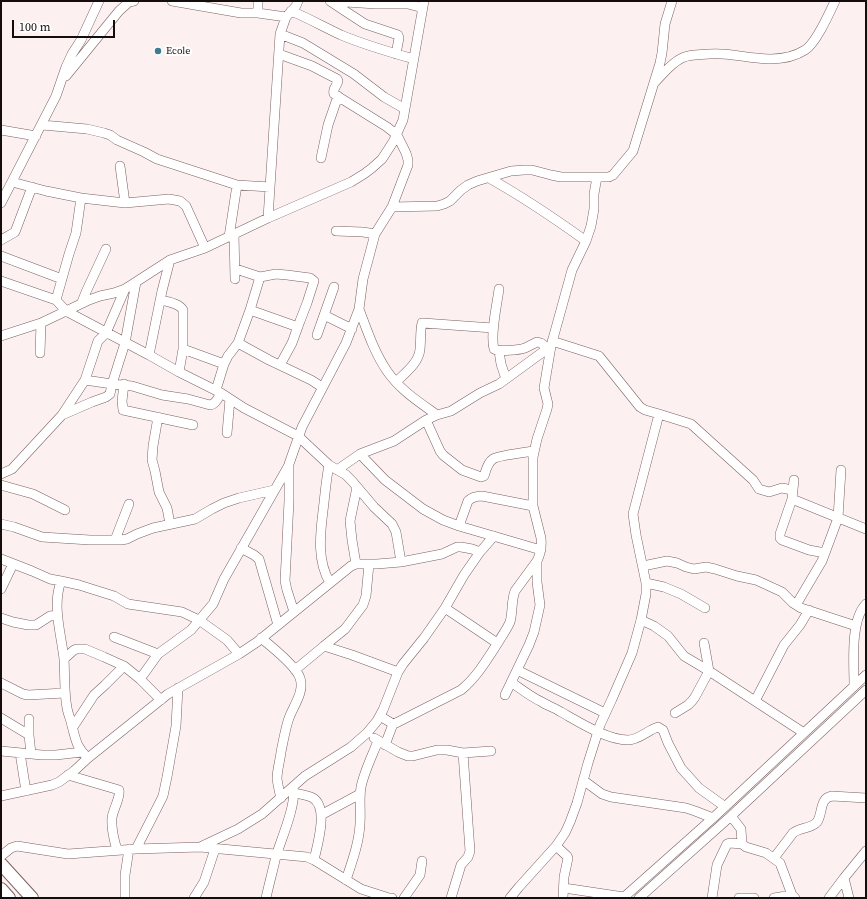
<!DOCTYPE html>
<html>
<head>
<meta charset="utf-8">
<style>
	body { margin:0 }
	#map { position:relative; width:867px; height:899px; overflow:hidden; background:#fdf0f1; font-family:"Source Serif 4",serif }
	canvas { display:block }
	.frame { position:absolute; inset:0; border:2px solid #150c0c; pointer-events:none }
	.scale { position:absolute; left:12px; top:20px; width:103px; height:18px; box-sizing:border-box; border:2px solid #150c0c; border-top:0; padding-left:5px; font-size:12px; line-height:14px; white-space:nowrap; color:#150c0c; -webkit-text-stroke:3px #fff; paint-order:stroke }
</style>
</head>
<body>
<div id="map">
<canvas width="867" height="899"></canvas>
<div class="frame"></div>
<div class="scale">100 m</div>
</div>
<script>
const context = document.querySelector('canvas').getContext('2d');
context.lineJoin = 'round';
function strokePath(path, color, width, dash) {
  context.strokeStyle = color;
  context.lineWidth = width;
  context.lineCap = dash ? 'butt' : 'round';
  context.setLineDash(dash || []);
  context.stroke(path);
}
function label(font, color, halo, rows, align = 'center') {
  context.font = font + ' "Source Serif 4",serif';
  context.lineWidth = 4;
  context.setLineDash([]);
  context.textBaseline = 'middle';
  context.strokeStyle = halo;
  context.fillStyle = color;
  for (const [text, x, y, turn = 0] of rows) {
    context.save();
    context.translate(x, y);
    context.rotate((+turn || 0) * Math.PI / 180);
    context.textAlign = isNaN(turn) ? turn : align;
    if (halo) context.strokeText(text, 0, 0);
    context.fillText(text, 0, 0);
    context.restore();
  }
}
const minor = new Path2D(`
	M172,1L241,13H258L286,17
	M258,1V13
	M330,1L345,11L365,24L398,35L399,38L396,54
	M331,1L376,4H408L423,8
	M291,11C308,18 324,27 341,35C365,45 389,52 414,59
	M280,34L303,43L331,60L354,74L384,97L405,109
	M279,54L312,66L337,79L338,81C337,87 332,88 334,94L387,127L397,135L406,153L408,160V165L392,207L375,234L363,279L359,309L346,343L302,427L289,464V501L285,581L287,590L294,612
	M66,76L119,11L129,2L134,1
	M654,83C663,74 671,63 682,58C690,54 700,55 709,54C725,52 741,57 757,58C773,60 791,59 805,50C816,43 829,14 835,1
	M42,125L87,129L104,133L110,135L117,140L144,152L157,159L237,185L270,187
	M1,130L36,136
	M321,158L328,125L338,96
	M120,166L125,203
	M489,178C523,197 554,218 586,241
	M12,182L46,191L81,198L125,203L169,199L180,201L186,206L205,248
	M81,198L76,233L69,254L56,300L66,311L149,355L179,372L221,393L244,408L298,436L329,465L346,475L352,481L374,507L392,524L396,532L401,562
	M1,203L56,96L66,67L72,54L81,40L99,1
	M392,207L437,206L444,204L450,201L461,190L468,185L477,181L511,171L524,170H532L551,175L561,177H597
	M268,218L280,34L286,17L296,6L298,1
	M336,231L363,232L375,234
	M234,234L235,279
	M229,237L237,185
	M1,240L15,232L32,187
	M1,256L62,279
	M236,269L260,277L276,274L287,275L310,278L314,281L307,303L300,321L292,343L280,365
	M1,281L56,300
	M499,289C497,305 490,334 494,349C500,352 519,350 525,348C529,346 533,344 537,342L541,343L547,348
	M161,300C168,302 179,303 183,310V349
	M82,302L86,292L106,249
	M359,309C367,330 374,352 387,371C400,390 419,402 437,415
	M250,310L298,327
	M324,315L352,329
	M317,335L334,287
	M1,336L41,323L89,300L100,296L114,293L125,289L170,260L205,248L268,218L351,182L364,174L372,168L382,159L393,142L403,120L424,1
	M552,341L599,356L640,407L645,410L659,414L691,424L753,480L759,489L769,492L782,488L792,490
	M238,343L269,360L311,380L322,387
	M499,351L501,364L506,379
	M40,353L41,323
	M149,355L162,291L170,260
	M179,372L183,349L224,364
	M85,380L112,384L125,343L136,282
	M396,382C405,373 419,363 420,349C421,341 420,331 422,323H423L493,328
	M124,384L122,401L123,410L193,425
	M216,390L224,364L228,356L238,343L250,310L260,277
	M62,415L85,380L98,341L106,333L125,289
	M158,417L153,446L152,460L155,471L159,492L167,508L170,524
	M426,420L440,451L443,455L462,470L481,477L484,476C486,471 487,463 493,459C497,456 527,452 534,451
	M227,433L230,399
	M360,454L385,480L423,509L443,520L459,526L541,550
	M329,465C326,480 325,495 323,511C320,535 317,561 330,583
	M337,470L360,454L394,441L426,420L437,415L451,411L480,393L499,384L551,346
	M1,474L12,469L62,415L92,402L106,397L110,394L112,384L132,386L162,395L188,399L210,405C216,404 218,398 221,393
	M794,480L792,499L780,534V538L782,540L809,550L825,553
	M1,485L33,494L65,510
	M792,499L866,529
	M1,524L14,527L42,537L90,540H121L127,539L137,534L153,528L195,519L212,509L224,503L239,498L274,490
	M459,526L468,501C472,497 476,496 482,496L533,506
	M494,536L480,552L464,575L445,608L497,643
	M115,540L129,504
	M241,548L254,555L259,559L278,625
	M1,559L32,571L50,579L61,581L79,585L114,596L128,604L182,612L199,620L227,640L239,654
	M356,564L352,540L350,521L357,487
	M643,566L667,561L677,563L686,567L694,569L706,567L715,569L737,576L756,580L782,592L793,603L801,608L856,626
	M61,581C52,606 61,633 64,659C65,675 64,692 67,708C68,714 71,720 72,726C76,740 76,747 88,758
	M646,583L664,587L681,594L705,608
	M1,589L13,564
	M796,605L822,561L838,518L841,470
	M1,618L13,622L28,625H36L50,616L57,615
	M641,620L654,626L668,636L684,656L709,671L804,733
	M114,637L158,654
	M261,638C271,646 296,666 300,678C305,693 292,707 288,721C285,731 283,742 281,752C280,761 277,770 277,779C278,785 279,791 281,798
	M324,646L345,629L363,605L366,596L369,564
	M64,659L74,650L77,649H85L104,657L124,666L140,679L161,700
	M295,670L324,646L352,655L398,672
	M517,670L605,713
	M140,679L158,654L191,630L213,604L224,579L289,465
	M511,682C521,689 531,697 542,702C548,706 555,708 561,712C579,722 607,740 628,740C639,740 648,730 658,727L663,730L668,743L681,768L699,788L724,806
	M1,683L23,694L28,695L65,693
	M854,685C854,664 850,620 866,604
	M505,695L529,645L534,632L540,605L537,582V561
	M755,701L784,645L800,625L809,610
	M675,713L688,705L692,701L695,697L709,671L704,643
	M380,716L393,724L396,723L461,690C477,677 488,658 499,641C503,634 507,629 510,622C513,612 511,601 515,591L537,561C541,553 542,547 541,538L533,506V457L537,439L547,409L548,404L544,388L551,346L572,270L586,241L591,226L594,209V194L597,177H609L613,175L633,151L660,63L662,53L665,24L672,1
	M1,718L29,735
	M29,719V735L31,754
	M73,727L94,695L105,685L124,666
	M374,738L398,752L408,756H413L437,750H447L463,753L491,751
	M385,745L393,724
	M1,751L42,755H56L82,752
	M20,753L26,791
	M68,775L119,790C121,797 113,809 112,818C111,829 114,840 117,850
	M583,780L602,794L611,797L686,808L695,811L713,818
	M1,796L52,785L59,782L74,771L88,758L168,694L239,654L257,642L351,566L356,564H377L401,562L442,554L457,547H461L472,549L480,552
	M321,815L360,794
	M731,816L741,829L742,844L746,847L766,853L780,863L792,895L795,898
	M556,846L567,856L568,858L564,877L563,898
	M200,847L307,857L314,860C317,846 329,808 313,798C308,795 300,794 294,793
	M136,849L159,804L163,796L167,777L176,726L178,688
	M1,856L11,848L17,846L68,854L136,849L200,847L238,829L262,814L305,776L351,747L367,733L377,721L383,710L398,672L403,664L424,638L445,608
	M774,858L793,833C800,827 811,829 817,822C823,814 819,798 832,796L866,798
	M314,860L361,889L389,898H392
	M844,878L849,898
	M346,880C352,862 359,843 360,824C361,812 359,799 361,787C364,772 372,756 378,741
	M564,888L624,897
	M125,898V875L129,849
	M194,898L204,882L215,849
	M266,898C269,884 273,870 276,856C281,840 297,803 293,788
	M404,898L420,875L422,861
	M451,898L461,865L468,857L470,851L463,753
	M510,898L519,887L556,846L565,833L570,822L577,803L588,763L600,725L612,699L632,653L641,620L646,594V583L636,535L633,514L659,414
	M623,898L713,818L866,675
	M639,898L731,816L866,690
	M712,898L717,865L727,844L730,843L742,844
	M739,898H754
	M774,898L792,895
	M829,898L844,878L866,851`);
const major = new Path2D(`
	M1,864L32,898
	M1,889L9,898`);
strokePath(minor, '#7a6162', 10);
strokePath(major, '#7a6162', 14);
strokePath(minor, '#fff', 9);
strokePath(major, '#fff', 12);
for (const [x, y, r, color] of [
	[158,51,4,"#3c7b90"]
]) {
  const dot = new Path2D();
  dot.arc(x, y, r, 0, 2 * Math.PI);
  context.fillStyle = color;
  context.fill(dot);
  strokePath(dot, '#fff', 1.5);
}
label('10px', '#150c0c', '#fff', [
	["Ecole",166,51]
], 'left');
</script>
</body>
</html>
